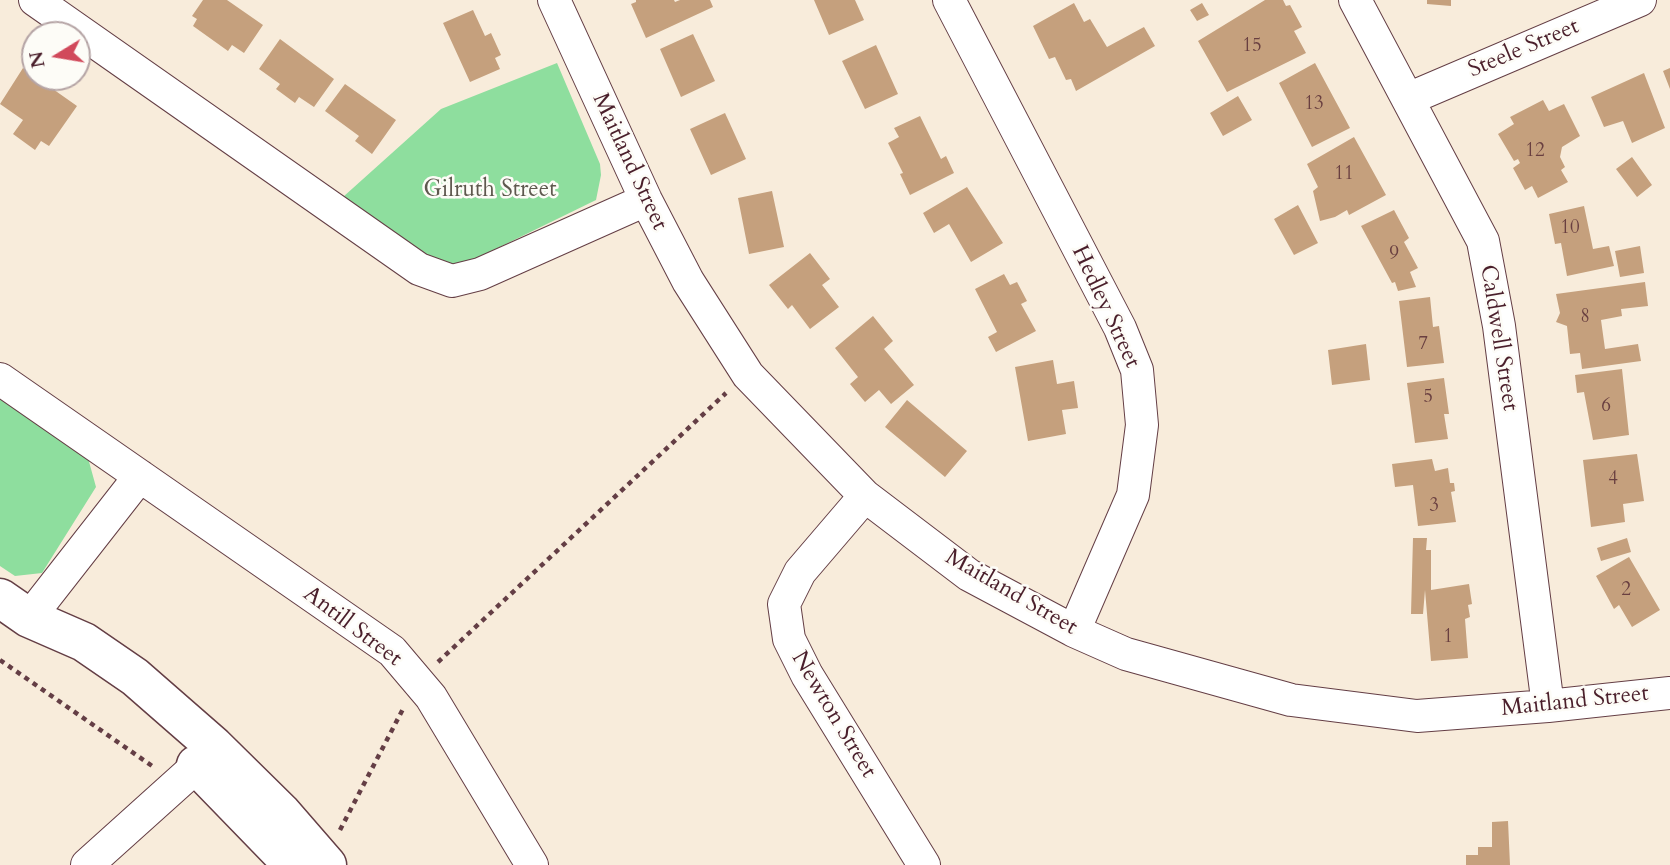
<!DOCTYPE html>
<html>
<head>
<meta charset="utf-8">
<style>
	body { margin:0 }
	#map { position:relative; width:1670px; height:865px; overflow:hidden; background:#f8ecdb; font-family:Cardo,serif }
	canvas { display:block }
	.north { position:absolute; left:21px; top:21px; width:70px; height:70px; box-sizing:border-box; background:#fdfcf7; border:2px solid #b5a4a5; border-radius:50%; rotate:259deg; font-size:19px; font-weight:700; line-height:28px; text-align:center; color:#4a1f2b }
	.north::after { content:''; display:block; margin:auto; width:24px; height:32px; background:#d1495b; clip-path:polygon(50% 0,100% 100%,50% 72%,0 100%) }
</style>
</head>
<body>
<div id="map">
<canvas width="1670" height="865"></canvas>
<div class="north">N</div>
</div>
<script>
const context = document.querySelector('canvas').getContext('2d');
context.lineJoin = 'round';
function fillPath(path, color) {
  context.fillStyle = color;
  context.fill(path, 'evenodd');
}
function strokePath(path, color, width, dash) {
  context.strokeStyle = color;
  context.lineWidth = width;
  context.lineCap = dash ? 'butt' : 'round';
  context.setLineDash(dash || []);
  context.stroke(path);
}
function label(font, color, halo, rows, align = 'center') {
  context.font = font + ' Cardo,serif';
  context.lineWidth = 5;
  context.setLineDash([]);
  context.textBaseline = 'middle';
  context.strokeStyle = halo;
  context.fillStyle = color;
  for (const [text, x, y, turn = 0] of rows) {
    context.save();
    context.translate(x, y);
    context.rotate((+turn || 0) * Math.PI / 180);
    context.textAlign = isNaN(turn) ? turn : align;
    if (halo) context.strokeText(text, 0, 0);
    context.fillText(text, 0, 0);
    context.restore();
  }
}
fillPath(new Path2D(`
	M557,63L600,164L601,175L596,200L465,264H445L427,257L343,197L441,109Z
	M0,396L88,458L96,487L42,573L15,576L0,566Z`), '#8ede9e');
fillPath(new Path2D(`
	M203,0H227L263,25L244,53L232,45L228,51L193,26L197,19L192,16Z
	M636,0H674L675,2L680,0H710L713,7L646,38L631,4L636,2Z
	M814,0H855L864,20L829,35Z
	M1265,0H1283L1286,6L1290,5L1302,27L1294,31L1306,53L1227,92L1198,41Z
	M1427,0H1451V6L1427,4Z
	M1074,3L1084,22L1090,19L1107,47L1144,27L1155,46L1076,91L1071,79L1066,80L1055,57L1049,59L1033,26Z
	M1202,3L1209,15L1197,21L1190,10Z
	M473,10L485,36L491,33L501,55L495,58L500,69L470,82L443,23Z
	M693,34L715,81L681,97L660,49Z
	M280,39L334,79L314,107L299,97L295,103L276,89L280,84L259,69Z
	M876,45L898,94L865,109L842,61Z
	M1315,63L1350,128L1312,147L1279,83Z
	M23,68L77,106L49,146L41,141L35,150L13,134L23,120L0,104Z
	M1670,68V89L1663,71Z
	M1644,73L1665,128L1632,143L1623,121L1604,127L1591,97Z
	M345,84L396,120L372,154L355,141L359,136L325,111Z
	M1238,96L1252,120L1223,136L1210,113Z
	M1543,100L1549,111L1564,104L1580,136L1562,147L1560,157L1565,167L1561,170L1568,182L1538,198L1532,186L1525,190L1513,168L1520,163L1518,159L1514,161L1498,134L1514,124L1510,117Z
	M725,113L746,159L711,175L690,129Z
	M920,116L941,159L946,156L954,173L910,195L900,174L903,173L888,143L899,137L894,128Z
	M1354,137L1386,195L1349,215L1347,210L1335,217L1320,221L1313,191L1318,187L1307,164Z
	M1632,157L1652,185L1637,197L1616,169Z
	M967,187L1003,243L971,262L949,224L934,233L923,213Z
	M772,191L784,247L749,254L738,198Z
	M1298,205L1318,243L1294,255L1274,219Z
	M1584,206L1593,249L1609,246L1614,266L1567,276L1561,243L1555,244L1549,214Z
	M1394,210L1409,238L1404,242L1418,268L1410,272L1416,287L1398,291L1395,282L1392,283L1361,226Z
	M1640,246L1644,273L1620,277L1615,251Z
	M810,253L830,279L822,285L839,307L810,329L792,305L788,309L769,285Z
	M1004,274L1010,285L1017,282L1027,301L1021,304L1036,331L996,352L988,337L997,332L975,289Z
	M1645,282L1648,306L1621,309L1622,316L1601,320L1605,349L1638,344L1641,361L1582,369L1580,353L1570,354L1567,326L1556,322L1560,313L1556,294Z
	M1430,297L1433,327L1439,326L1444,363L1407,367L1399,301Z
	M873,316L893,341L884,349L914,385L891,404L879,390L865,402L850,384L858,377L835,348Z
	M1366,344L1370,380L1332,385L1328,350Z
	M1053,360L1057,384L1074,381L1078,408L1062,410L1066,434L1028,441L1015,367Z
	M1622,369L1629,435L1593,440L1584,392L1577,393L1575,375Z
	M1444,378L1449,414H1444L1448,439L1415,443L1407,383Z
	M907,400L967,451L945,477L885,427Z
	M1637,454L1644,501L1623,504L1625,522L1591,527L1583,460Z
	M1432,459L1435,471L1448,468L1450,483H1454L1455,491L1451,492L1456,522L1418,526L1413,485L1395,487L1392,464Z
	M1413,538H1427L1426,550H1431V590L1469,584L1472,604L1468,605L1470,617L1465,619L1468,658L1431,661L1425,590L1423,614H1411Z
	M1627,538L1631,552L1601,561L1597,548Z
	M1629,557L1660,610L1632,627L1619,605L1614,609L1596,576Z
	M1508,821L1510,865H1466V855H1478V847H1492V822Z`), '#c5a07d');
const street = new Path2D(`
	M35,0L419,269L452,281L480,274L646,200
	M554,0L646,200L688,281L748,375L865,496L969,575L1074,631L1126,654L1291,700L1417,716L1548,706L1670,693
	M949,0L1120,328L1137,370L1142,425L1133,495L1074,631
	M1355,0L1483,241L1499,326L1548,706
	M1408,99L1640,0
	M0,379L392,651L431,697L532,865
	M865,496L800,572L784,604L789,639L807,675L924,865
	M29,618L140,476
	M87,865L197,766L212,749`);
const secondary = new Path2D(`
	M0,598L29,618L84,642L135,677L214,746L281,812L327,865
	M196,765L293,865`);
strokePath(street, '#643e45', 34);
strokePath(secondary, '#643e45', 41);
strokePath(new Path2D(`
	M0,660L155,768
	M438,662L726,393
	M340,830L404,707`), '#643e45', 4.5, [5, 5]);
strokePath(street, '#fff', 32);
strokePath(secondary, '#fff', 38);
label('19px', '#693f40', null, [
	["15",1252,47],
	["13",1314,105],
	["12",1535,152],
	["11",1344,175],
	["10",1570,229],
	["9",1394,255],
	["8",1585,318],
	["7",1423,345],
	["5",1428,398],
	["6",1606,407],
	["4",1613,480],
	["3",1434,507],
	["2",1626,591],
	["1",1448,638]
]);
label('23px', '#4a1f2b', '#fdfcf7', [
	["Steele Street",1524,49,-23],
	["Maitland Street",629,162,65],
	["Hedley Street",1105,307,65],
	["Caldwell Street",1498,338,81],
	["Maitland Street",1011,593,30],
	["Antill Street",352,627,37],
	["Maitland Street",1575,702,-6],
	["Newton Street",833,715,59]
]);
label('23px', '#5e584e', '#fdfcf7', [
	["Gilruth Street",490,191]
]);
</script>
</body>
</html>
